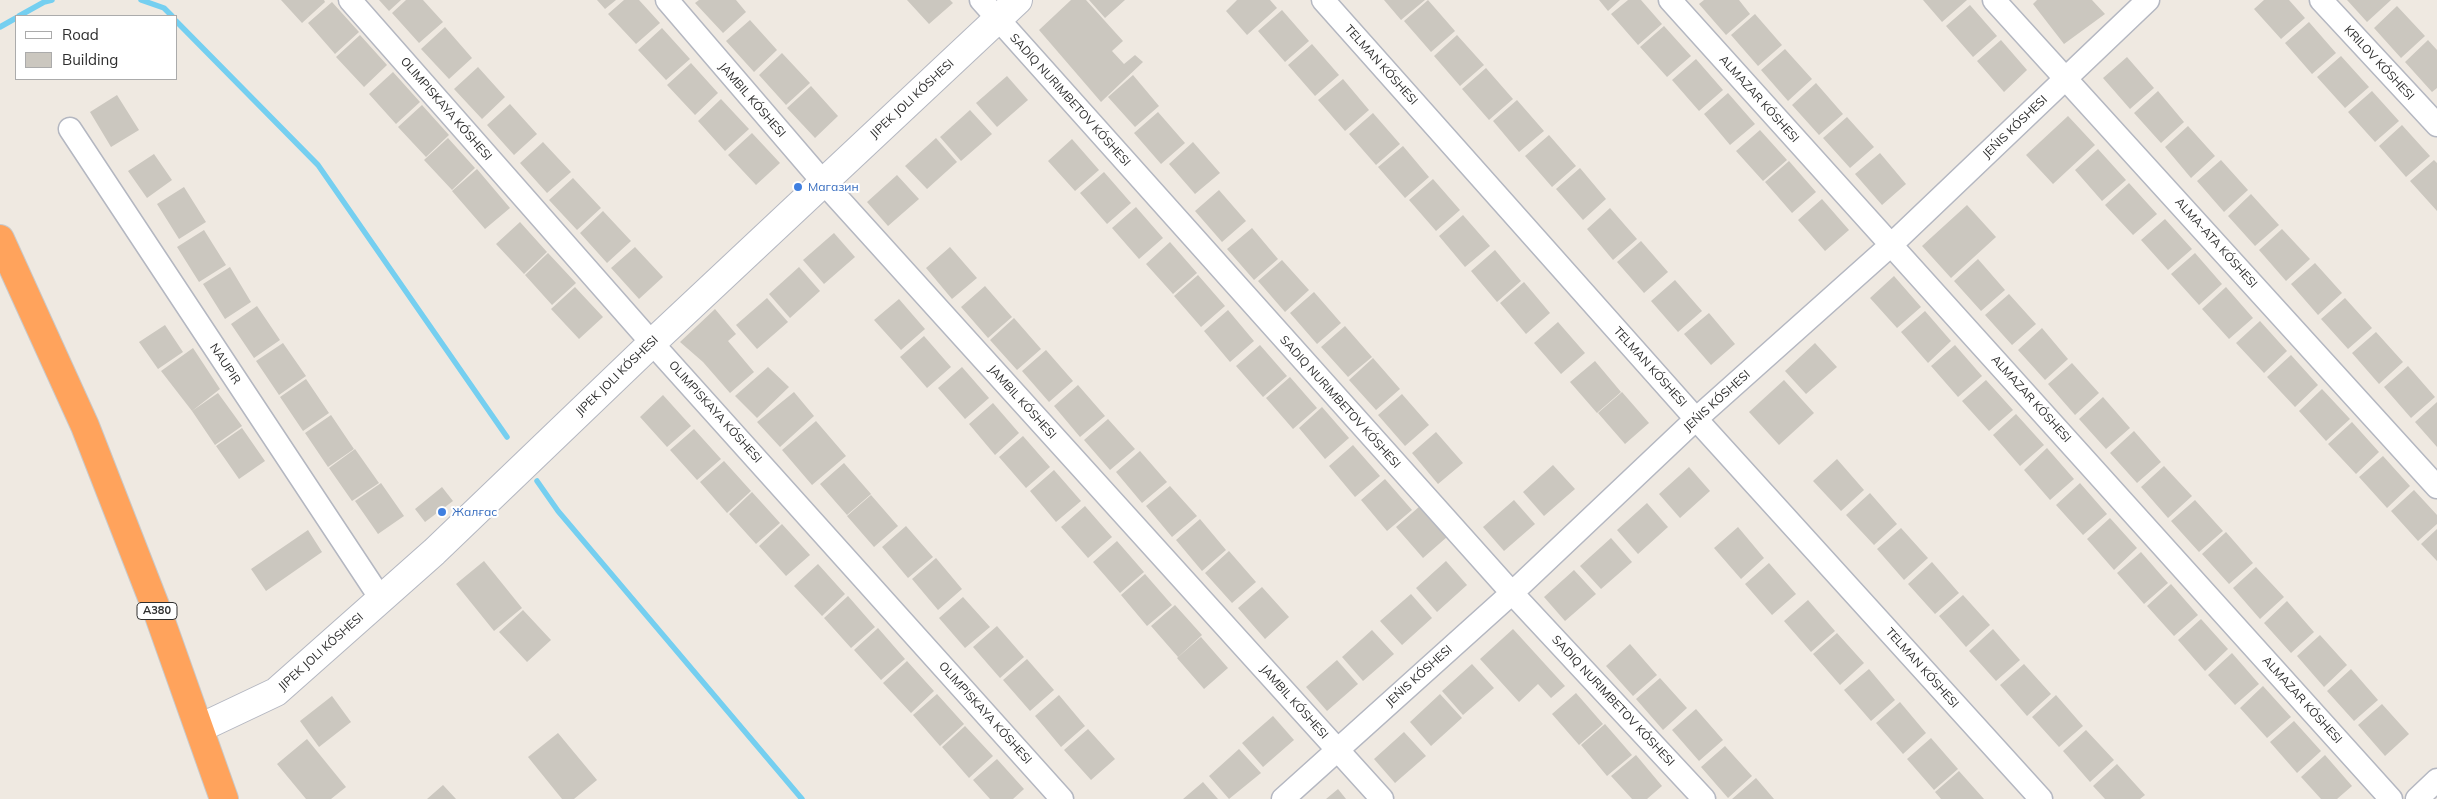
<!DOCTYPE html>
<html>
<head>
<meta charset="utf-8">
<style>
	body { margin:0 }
	#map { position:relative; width:2437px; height:799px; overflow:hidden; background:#efe9e1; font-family:Mulish,sans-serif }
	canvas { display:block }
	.legend { position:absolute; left:15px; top:15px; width:162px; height:65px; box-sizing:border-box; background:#fff; border:1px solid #ababab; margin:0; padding:6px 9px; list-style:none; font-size:15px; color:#2e2e2e }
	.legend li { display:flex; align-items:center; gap:10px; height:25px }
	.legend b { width:25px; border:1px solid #ababab }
</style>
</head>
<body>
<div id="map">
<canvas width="2437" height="799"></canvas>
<ul class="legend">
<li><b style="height:6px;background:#fff"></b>Road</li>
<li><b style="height:14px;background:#cbc7bf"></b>Building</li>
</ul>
</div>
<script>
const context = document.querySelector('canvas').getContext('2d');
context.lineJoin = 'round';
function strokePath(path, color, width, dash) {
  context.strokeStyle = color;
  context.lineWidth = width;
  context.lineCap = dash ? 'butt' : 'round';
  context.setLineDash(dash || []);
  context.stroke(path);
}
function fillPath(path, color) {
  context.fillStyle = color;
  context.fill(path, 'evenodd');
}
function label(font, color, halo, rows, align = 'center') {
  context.font = font + ' Mulish,sans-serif';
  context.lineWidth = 4;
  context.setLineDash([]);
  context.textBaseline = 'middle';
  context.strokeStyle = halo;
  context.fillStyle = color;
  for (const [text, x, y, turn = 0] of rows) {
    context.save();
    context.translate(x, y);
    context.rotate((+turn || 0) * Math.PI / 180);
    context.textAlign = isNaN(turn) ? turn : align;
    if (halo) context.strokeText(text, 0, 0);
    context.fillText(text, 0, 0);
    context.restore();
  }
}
strokePath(new Path2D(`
	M141,0L164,8L172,16
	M19,16L44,2L52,0
	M176,21L318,165L507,437
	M0,27L16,18
	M537,481L558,511L802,799`), '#75cff0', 5.5);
fillPath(new Path2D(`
	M281,0H324L325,2L302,23Z
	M379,0H401L389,11Z
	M406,0H423L443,22L419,43L392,13Z
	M597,0H616L605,9Z
	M624,0H639L660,23L636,44L608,14Z
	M699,0H736L746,12L723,33L695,3Z
	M907,0H950L953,3L929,24Z
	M1071,0H1086L1123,41L1112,51L1124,64L1135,55L1143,62L1101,102L1039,30Z
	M1089,0H1125L1105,18Z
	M1237,0H1270L1277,8L1247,35L1226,11Z
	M1384,0H1425L1401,20Z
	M1428,0L1455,31L1431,52L1404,21Z
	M1599,0H1620L1608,11Z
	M1628,0H1641L1662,24L1638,45L1611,14Z
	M1704,0H1739L1750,14L1726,35L1699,4Z
	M1923,0H1967L1942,22Z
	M2037,0H2092L2105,14L2064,44L2033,4Z
	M2264,0H2289L2305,18L2281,39L2254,9Z
	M2347,0H2391L2367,22Z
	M332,2L359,32L335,54L308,23Z
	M1970,5L1997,36L1973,57L1946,26Z
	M2397,6L2425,36L2401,58L2374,28Z
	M1282,10L1309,41L1285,62L1258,31Z
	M1755,14L1782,45L1758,66L1731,35Z
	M750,20L777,50L754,72L726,41Z
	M2309,22L2336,53L2312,74L2285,43Z
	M1664,26L1691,56L1667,77L1640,47Z
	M445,27L472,58L449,79L421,49Z
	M662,28L690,59L666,80L638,50Z
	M360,35L387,65L364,87L336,57Z
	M1457,35L1484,65L1460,86L1434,56Z
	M2001,40L2027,70L2004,92L1977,61Z
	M2428,40L2437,50V88L2432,92L2405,62Z
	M1312,44L1339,75L1315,96L1288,65Z
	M1785,49L1812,79L1788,101L1761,70Z
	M782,53L810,83L786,105L759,75Z
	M2341,56L2369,87L2345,108L2317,77Z
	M2127,57L2154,88L2130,109L2103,78Z
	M1696,59L1723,90L1699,111L1672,80Z
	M691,63L718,93L695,115L667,85Z
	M478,67L505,97L482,119L454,89Z
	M1486,68L1513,99L1489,120L1462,89Z
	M393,72L420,102L396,124L369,94Z
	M1133,75L1159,106L1135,127L1108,97Z
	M1007,76L1028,100L997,127L976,103Z
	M1343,79L1369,110L1345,131L1318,100Z
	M1816,83L1843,114L1819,135L1792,105Z
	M811,86L838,116L815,138L787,108Z
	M2158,91L2184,122L2161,143L2134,113Z
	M2372,91L2399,121L2375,142L2348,112Z
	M1728,93L1755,124L1730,145L1704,114Z
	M117,95L139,130L111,147L90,112Z
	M721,99L749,129L725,151L698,121Z
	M1517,100L1544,131L1519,152L1493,121Z
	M510,104L537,134L514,155L487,125Z
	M422,105L449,135L426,157L398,127Z
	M970,110L992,134L961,161L940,137Z
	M1158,112L1185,143L1161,164L1134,133Z
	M1373,113L1400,144L1376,165L1349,134Z
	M2068,116L2095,145L2053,184L2026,155Z
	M1847,117L1874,147L1850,168L1823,138Z
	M2402,125L2430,156L2406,177L2379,146Z
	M2188,126L2215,156L2191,178L2165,147Z
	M1760,130L1787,160L1763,181L1736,151Z
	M752,133L780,163L756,185L728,155Z
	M1549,135L1576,166L1552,187L1525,156Z
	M448,138L475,168L452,190L424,160Z
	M936,138L957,162L927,189L905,166Z
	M1072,139L1099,170L1075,191L1048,161Z
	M543,142L571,172L547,193L520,163Z
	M1193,142L1220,173L1195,194L1169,164Z
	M1403,146L1429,177L1405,198L1378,167Z
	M2098,149L2126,180L2102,201L2075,170Z
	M1880,153L1906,184L1882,205L1855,174Z
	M154,154L172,180L147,198L128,171Z
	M2221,160L2248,190L2224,212L2197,181Z
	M2434,160L2437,163V211L2410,181Z
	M1789,161L1816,192L1792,213L1765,182Z
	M1580,168L1606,199L1583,220L1556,189Z
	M477,169L510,208L485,229L452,191Z
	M1104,172L1131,203L1107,224L1080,193Z
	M897,175L919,199L888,226L867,202Z
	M573,178L601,208L577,230L549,200Z
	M1433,179L1460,210L1436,231L1409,200Z
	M2129,183L2157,214L2133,235L2105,205Z
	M184,187L206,222L179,239L157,204Z
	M1219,190L1246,221L1222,242L1195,211Z
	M2251,194L2279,225L2255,246L2228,216Z
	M1822,199L1849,230L1825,251L1798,220Z
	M1967,205L1996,237L1951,278L1922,246Z
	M1136,207L1163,238L1139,259L1112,228Z
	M1610,208L1637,239L1613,260L1587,229Z
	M603,211L631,241L607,263L580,233Z
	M1463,215L1490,246L1465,267L1439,236Z
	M2165,219L2192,249L2168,270L2141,240Z
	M520,222L547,252L524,274L496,244Z
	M1252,228L1278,259L1254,280L1227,249Z
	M2282,229L2310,259L2286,281L2259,250Z
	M204,230L226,265L199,282L177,247Z
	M834,233L855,257L824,284L803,260Z
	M1641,241L1668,272L1644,293L1617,262Z
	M1170,242L1197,273L1173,294L1146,264Z
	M635,247L663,277L639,299L611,268Z
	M950,247L977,278L952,299L926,268Z
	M1495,250L1521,281L1497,302L1471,271Z
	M548,253L576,283L552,305L525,275Z
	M2195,253L2222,284L2199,305L2171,274Z
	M1978,259L2005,290L1981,311L1954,281Z
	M1282,260L1309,290L1285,312L1258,281Z
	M2315,263L2342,293L2318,315L2291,284Z
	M230,267L251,302L225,319L203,284Z
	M799,267L820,291L790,318L769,294Z
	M1198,275L1225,306L1201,327L1174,296Z
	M1894,276L1921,307L1897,328L1870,298Z
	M1675,280L1702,311L1678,332L1651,301Z
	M1524,282L1550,313L1526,334L1500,303Z
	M985,286L1012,317L988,338L961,307Z
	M575,287L603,317L579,339L551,309Z
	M2226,287L2253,318L2229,339L2202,309Z
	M1314,292L1341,323L1317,344L1290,313Z
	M2009,294L2036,324L2012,345L1985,315Z
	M767,298L788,322L757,349L736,325Z
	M2345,298L2372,328L2348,349L2321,319Z
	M899,299L925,329L901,350L874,320Z
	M257,306L280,340L254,358L231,324Z
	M715,309L736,334L728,341L754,372L730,393L703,362L680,342Z
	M1228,310L1254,341L1230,362L1204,331Z
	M1925,311L1951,341L1928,363L1901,332Z
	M1709,313L1735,344L1711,365L1684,334Z
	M1014,318L1041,349L1017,370L990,340Z
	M2260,321L2287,351L2264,373L2236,343Z
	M1558,322L1585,353L1561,374L1534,343Z
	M165,325L183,352L158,369L139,342Z
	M1345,326L1372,357L1348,377L1321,347Z
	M2042,328L2068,359L2045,380L2018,350Z
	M2376,332L2403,362L2379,384L2352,353Z
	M924,336L951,367L927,388L900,357Z
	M283,343L306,376L279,395L256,361Z
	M1815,343L1837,367L1806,394L1785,371Z
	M1260,345L1287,376L1263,397L1236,366Z
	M1955,345L1982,376L1958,397L1931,366Z
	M193,348L220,389L192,411L161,371Z
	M1046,350L1073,381L1049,402L1022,371Z
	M2291,355L2318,385L2295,407L2267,377Z
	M1373,358L1400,389L1376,410L1349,380Z
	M1595,361L1621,392L1597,413L1570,382Z
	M2072,363L2099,393L2075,415L2048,384Z
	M2408,366L2435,397L2411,418L2384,387Z
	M768,367L789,387L757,418L735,396Z
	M962,367L989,398L965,419L938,388Z
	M1290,377L1317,408L1293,429L1266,398Z
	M306,379L329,413L303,431L280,397Z
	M1784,380L1814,413L1779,445L1749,412Z
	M1986,380L2013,410L1989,431L1962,401Z
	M1078,385L1105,416L1080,437L1054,406Z
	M2322,389L2350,419L2326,441L2299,411Z
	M794,392L814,416L780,447L757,422Z
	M1622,392L1649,423L1625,444L1598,413Z
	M218,393L242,426L215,445L192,411Z
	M1402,394L1429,425L1405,446L1378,415Z
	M663,395L691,426L667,447L640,417Z
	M2103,397L2130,428L2106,449L2079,419Z
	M2437,402V447L2415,422Z
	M993,403L1019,433L995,455L969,424Z
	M1322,407L1349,438L1325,459L1299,428Z
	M2016,414L2044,445L2020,466L1993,435Z
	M331,415L354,449L328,467L305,433Z
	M1108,419L1135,449L1110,470L1084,440Z
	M816,421L846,456L812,485L782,450Z
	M2352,422L2379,452L2356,474L2328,444Z
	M242,428L265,461L239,479L216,446Z
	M694,429L721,459L697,480L670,450Z
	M2134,431L2161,462L2137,483L2110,453Z
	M1436,432L1463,463L1438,484L1412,453Z
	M1023,436L1050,467L1026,488L999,457Z
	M1353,445L1380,476L1355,497L1329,466Z
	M2047,448L2074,479L2050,500L2024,470Z
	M355,449L379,483L352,501L329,468Z
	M1140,451L1167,482L1142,503L1116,472Z
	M2383,456L2410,486L2387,508L2359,477Z
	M1837,459L1864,490L1841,511L1813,481Z
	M724,461L751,491L727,513L700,482Z
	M844,463L871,494L847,515L820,484Z
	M1553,465L1575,489L1544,516L1523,492Z
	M2164,466L2192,496L2168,518L2141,487Z
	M1689,467L1710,491L1680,518L1659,494Z
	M1054,470L1081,501L1056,522L1030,491Z
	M1385,479L1412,510L1387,531L1361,500Z
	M381,483L404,516L378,534L355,501Z
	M2080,483L2107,514L2083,535L2056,505Z
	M1170,486L1197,516L1172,537L1146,506Z
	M442,487L453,501L425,522L415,509Z
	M2414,490L2437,515V524L2418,541L2391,511Z
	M752,492L780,523L756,544L729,514Z
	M1870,493L1897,524L1874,545L1846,515Z
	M871,495L898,526L874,547L847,516Z
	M1514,500L1535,524L1504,551L1483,527Z
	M2195,500L2223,531L2199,552L2171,521Z
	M1647,503L1668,527L1638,554L1617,530Z
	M1085,506L1112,537L1088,558L1061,527Z
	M1420,506L1447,537L1423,558L1396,527Z
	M2110,518L2137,548L2114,570L2087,539Z
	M1200,519L1226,550L1202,571L1176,540Z
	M782,524L810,555L786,576L759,546Z
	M906,526L933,557L908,578L882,547Z
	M1738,527L1764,558L1741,579L1714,548Z
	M1901,528L1928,558L1904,580L1877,549Z
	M2437,529V561L2421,544Z
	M308,530L322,552L266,591L251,569Z
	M2226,532L2253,563L2229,584L2202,554Z
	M1611,538L1632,562L1601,589L1580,566Z
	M1117,541L1144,572L1120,593L1093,562Z
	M1229,551L1256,582L1232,603L1205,573Z
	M2141,552L2168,583L2144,604L2117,573Z
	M936,558L962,589L938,610L912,579Z
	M484,561L522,608L494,631L456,584Z
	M1446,561L1467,585L1437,612L1416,588Z
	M1932,562L1959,593L1935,614L1908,584Z
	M1769,563L1796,594L1772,615L1745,584Z
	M818,564L845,594L822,616L794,586Z
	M2256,567L2284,597L2260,619L2233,588Z
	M1574,570L1596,594L1565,621L1544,597Z
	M1145,574L1172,605L1147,626L1121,595Z
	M2171,584L2198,615L2174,636L2147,606Z
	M1262,587L1289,617L1265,639L1238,608Z
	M1411,594L1432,618L1402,645L1380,621Z
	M1963,595L1990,625L1966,647L1939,616Z
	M848,596L875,627L851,648L824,618Z
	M963,597L990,627L965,648L939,618Z
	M1808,600L1835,631L1811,652L1784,621Z
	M2287,601L2314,632L2291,653L2264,623Z
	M1175,605L1202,635L1178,657L1151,626Z
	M523,610L551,640L527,662L499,632Z
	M2201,619L2228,649L2205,671L2178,640Z
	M997,626L1024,657L1000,678L973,647Z
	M878,628L905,659L881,680L854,650Z
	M1513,629L1565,686L1551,698L1538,684L1519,702L1480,659Z
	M1993,629L2020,660L1996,681L1969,651Z
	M1372,630L1394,654L1363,681L1342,657Z
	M1837,633L1864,663L1840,685L1813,654Z
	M2320,635L2347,665L2324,687L2297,656Z
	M1201,637L1228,668L1204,689L1177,658Z
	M1630,644L1657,675L1633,696L1606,666Z
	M2232,653L2259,684L2235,705L2208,675Z
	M1027,659L1054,690L1030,711L1003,680Z
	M1337,660L1358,684L1327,711L1306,687Z
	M907,661L934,691L911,713L883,683Z
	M1472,664L1494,688L1463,715L1442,691Z
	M2024,664L2051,694L2027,716L2000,685Z
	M1869,669L1895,700L1871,721L1844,690Z
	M2351,669L2378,700L2354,721L2327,691Z
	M1660,678L1687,708L1663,730L1636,699Z
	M2263,686L2291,717L2267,738L2240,708Z
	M1576,693L1603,724L1579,745L1552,714Z
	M937,694L964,724L940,746L913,715Z
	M1440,694L1462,718L1431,746L1410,722Z
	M1059,695L1085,726L1061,747L1035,716Z
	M2056,695L2083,726L2059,747L2032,717Z
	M332,696L351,722L319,747L300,721Z
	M1900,702L1926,733L1903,754L1876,723Z
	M2382,704L2409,734L2385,756L2358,725Z
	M1696,709L1723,740L1699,761L1672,730Z
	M1273,716L1294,740L1263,767L1242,743Z
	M2294,721L2321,751L2297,773L2270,742Z
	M1605,724L1632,755L1607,776L1581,745Z
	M965,726L993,756L969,778L942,747Z
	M1088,729L1115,759L1091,780L1064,750Z
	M2086,730L2114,760L2090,782L2063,751Z
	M1404,732L1426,756L1395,783L1374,759Z
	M558,733L597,780L574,799H562L528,757Z
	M1931,738L1958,769L1934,790L1907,759Z
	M307,739L346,787L331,799H306L277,764Z
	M1725,746L1752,776L1728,798L1701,767Z
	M1239,749L1261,773L1229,799L1209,776Z
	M1636,755L1662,786L1647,799H1632L1611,776Z
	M2325,755L2352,786L2337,799H2321L2301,777Z
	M997,759L1024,789L1013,799H990L973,780Z
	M2117,764L2145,795L2140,799H2105L2093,786Z
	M1959,771L1984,799H1941L1935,792Z
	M1756,778L1774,799H1732Z
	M1203,782L1218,799H1183Z
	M443,785L456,799H427Z
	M1338,789L1346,799H1326Z`), '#cbc7bf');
const street = new Path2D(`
	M350,0L652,343L1062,799
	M667,0L824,183L1382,799
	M981,0L1512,593L1704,799
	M1323,0L1696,419L2041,799
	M1670,0L2391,799
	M1994,0L2437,487
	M2321,0L2437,125
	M70,129L381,599
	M1283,799L1512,593L1696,419L1891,245L2148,0
	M2417,799L2437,780`);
const secondary = new Path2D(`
	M200,728L276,692L434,552L652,343L1018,0`);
const highway = new Path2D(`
	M0,239L85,426L158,613L224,799`);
strokePath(street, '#b4b7c1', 25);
strokePath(secondary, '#b4b7c1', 30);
strokePath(highway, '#c9c9c9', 30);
strokePath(street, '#fff', 22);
strokePath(secondary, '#fff', 28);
strokePath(highway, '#ffa35c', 28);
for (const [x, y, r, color] of [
	[798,187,5,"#3f7fe0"],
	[442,512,5,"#3f7fe0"]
]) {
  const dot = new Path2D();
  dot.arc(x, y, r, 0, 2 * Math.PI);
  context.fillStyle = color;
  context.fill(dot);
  strokePath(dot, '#fff', 2);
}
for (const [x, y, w] of [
	[157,611,40]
]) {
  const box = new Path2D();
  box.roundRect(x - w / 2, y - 8.5, w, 17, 4);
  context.fillStyle = '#fff';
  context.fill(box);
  strokePath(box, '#2e2e2e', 1);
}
label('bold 11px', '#2e2e2e', null, [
	["A380",157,611]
]);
label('12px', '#2e2e2e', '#fff', [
	["KRILOV KÓSHESI",2379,63,47],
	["TELMAN KÓSHESI",1381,65,48],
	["JIPEK JOLI KÓSHESI",912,99,-43],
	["ALMAZAR KÓSHESI",1759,99,48],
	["JAMBIL KÓSHESI",752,100,49],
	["SADIQ NURIMBETOV KÓSHESI",1070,100,48],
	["OLIMPISKAYA KÓSHESI",446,109,49],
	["JEŃIS KÓSHESI",2015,127,-44],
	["ALMA-ATA KÓSHESI",2216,243,48],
	["NAUPIR",225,364,57],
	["TELMAN KÓSHESI",1650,367,48],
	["JIPEK JOLI KÓSHESI",617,376,-44],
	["ALMAZAR KÓSHESI",2031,399,48],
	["JEŃIS KÓSHESI",1717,401,-42],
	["JAMBIL KÓSHESI",1022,402,48],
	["SADIQ NURIMBETOV KÓSHESI",1340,402,48],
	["OLIMPISKAYA KÓSHESI",715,412,48],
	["JIPEK JOLI KÓSHESI",321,652,-42],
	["TELMAN KÓSHESI",1922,668,48],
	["JEŃIS KÓSHESI",1419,676,-42],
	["ALMAZAR KÓSHESI",2302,700,48],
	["SADIQ NURIMBETOV KÓSHESI",1613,701,47],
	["JAMBIL KÓSHESI",1294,702,48],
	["OLIMPISKAYA KÓSHESI",985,713,48]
]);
label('12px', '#366cbe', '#fff', [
	["Магазин",808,187],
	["Жалғас",452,512]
], 'left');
</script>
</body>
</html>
